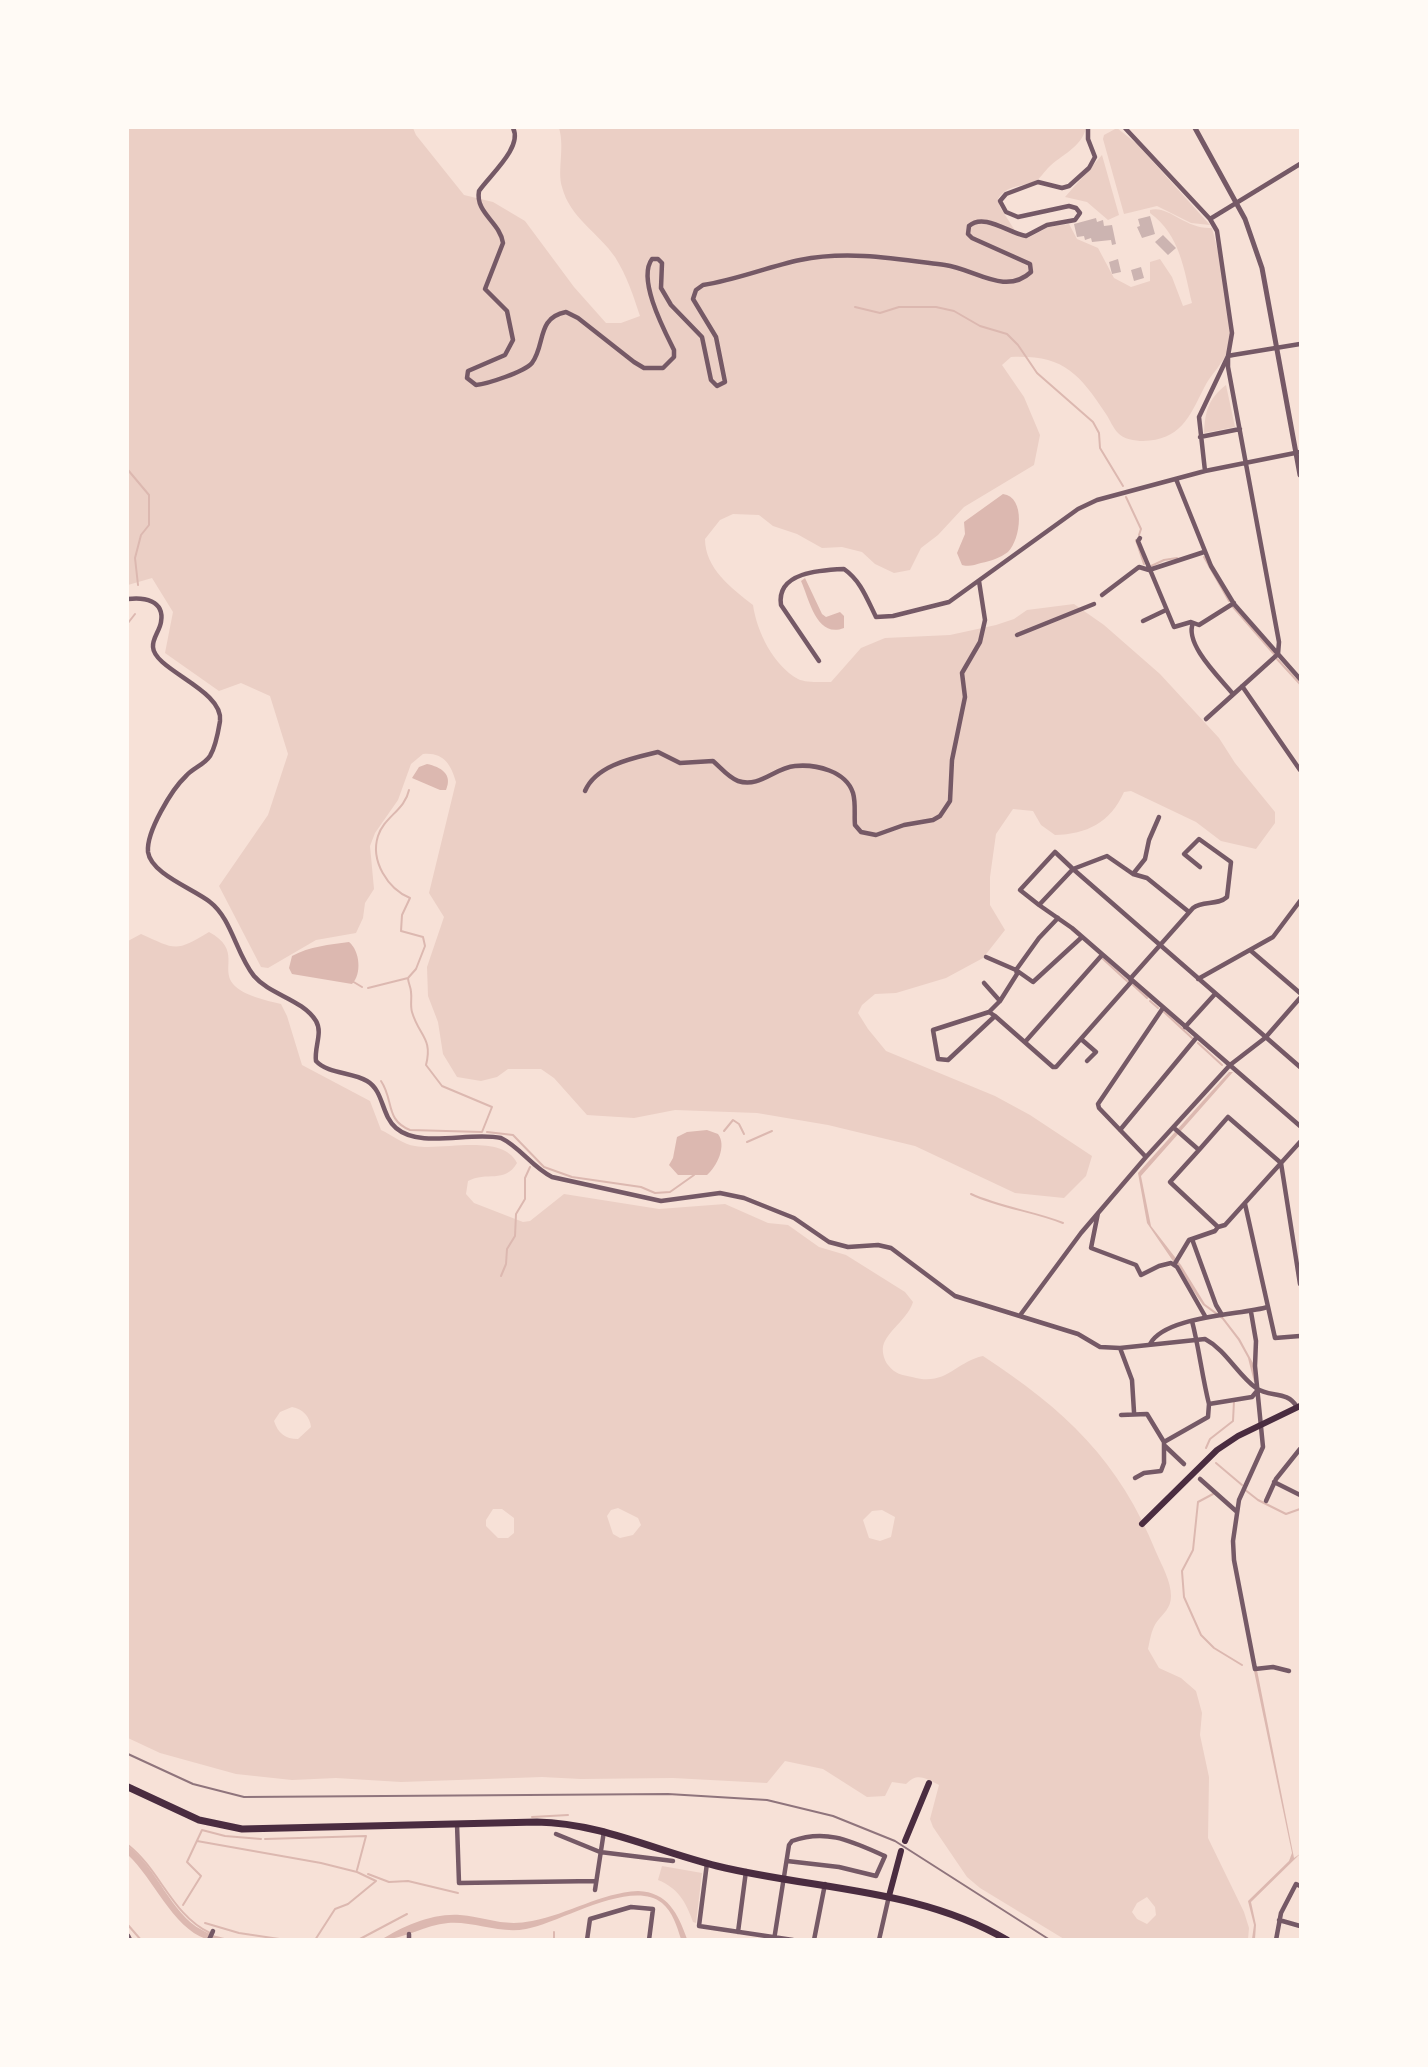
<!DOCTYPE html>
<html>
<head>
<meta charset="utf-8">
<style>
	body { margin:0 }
	#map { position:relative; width:1428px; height:2067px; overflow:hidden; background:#f7e1d7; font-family:Mulish,sans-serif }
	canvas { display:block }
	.frame { position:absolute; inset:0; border:129px solid #fffaf5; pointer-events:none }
</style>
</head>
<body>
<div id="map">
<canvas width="1428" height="2067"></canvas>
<div class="frame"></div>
</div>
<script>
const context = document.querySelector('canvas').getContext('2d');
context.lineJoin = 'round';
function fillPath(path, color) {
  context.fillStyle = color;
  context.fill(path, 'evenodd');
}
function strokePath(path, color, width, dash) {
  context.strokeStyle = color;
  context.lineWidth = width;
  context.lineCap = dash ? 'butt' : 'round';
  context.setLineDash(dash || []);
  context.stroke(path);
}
fillPath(new Path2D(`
	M128,128H413L416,135L464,195L493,202L525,221L574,287L606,323H621L640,316C633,295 627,276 615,257C598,232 570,218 562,187C557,170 565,148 559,128H1086C1081,148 1062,154 1048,168C1044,172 1040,179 1035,181C1022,187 1006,185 998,199L1000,207L1019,237L1028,238L1048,227L1069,224L1077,239L1098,248L1114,278L1131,287L1150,281V262L1160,259L1172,277L1183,306L1192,303C1184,269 1180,235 1150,213V210C1169,205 1186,230 1212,228C1219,254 1237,326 1228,350C1223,364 1210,375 1204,388C1189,418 1180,440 1143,441C1135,441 1123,439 1118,433C1113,428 1110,420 1106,414C1078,372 1063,355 1011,357L1002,365L1024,397L1040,435L1034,465L964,507L938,535L921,548L910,570L894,573L875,564L862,552L842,547L822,548L797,534L773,526L759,515L733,514L720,520L705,539C705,568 731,588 753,605C757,632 773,665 798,679C806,683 821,682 831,682L861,648L885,638L950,635L996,625L1014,619L1027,610L1074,604L1104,625L1160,674L1219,738L1235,763L1275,812V823L1256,849L1221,841L1196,822L1131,791L1124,792C1110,823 1087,834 1055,835L1041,825L1033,811L1013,809L996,834L990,877V905L1005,930L983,958L946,978L896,993L875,994L862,1005L858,1013L868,1029L886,1051L995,1096L1030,1115L1092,1156L1086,1176L1064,1198L1015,1193L915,1146L828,1125L757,1113L675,1110L634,1118L587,1115L554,1078L541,1069H508L497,1077L481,1081L457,1077L443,1054L438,1022L428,996L427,967L444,917L429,893L456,782C451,764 443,752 423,754L411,764L398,800L375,833L370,846L374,889L365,903L363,918L356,933L316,940L268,968L261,967L219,886L268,815L288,754L270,696L241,683L219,691L165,653L173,612L152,578L128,585Z
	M1117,128L1137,144L1210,225L1191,223L1157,206L1124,214L1103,139L1104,135Z
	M1102,155L1119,215L1108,220L1087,202L1065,197Z
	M1226,385L1235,427L1204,433C1205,412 1208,399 1226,385Z
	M209,932C242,950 220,968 233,984C244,996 265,1000 281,1004L287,1016L302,1065L370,1101L381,1130C392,1135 404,1145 415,1146C444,1151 502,1133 517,1163C505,1184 486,1171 468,1181L466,1194L474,1203L523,1222L530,1221L564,1194L659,1209L725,1204L768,1223L788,1225L819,1247L846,1255L905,1292L913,1302C908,1318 891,1328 884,1343C881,1350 884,1360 888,1365C895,1374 902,1375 912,1377C946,1387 955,1362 983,1356C1064,1409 1120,1461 1156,1552C1162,1566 1171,1581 1171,1596C1171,1609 1163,1613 1156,1623C1151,1631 1150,1640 1148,1649L1159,1668L1181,1678L1196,1691L1202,1713L1200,1735L1209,1777L1208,1838L1244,1912L1249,1928L1248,1939H1064L980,1888L967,1877L933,1827L930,1819L939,1785C926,1778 917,1772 906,1784L892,1782L885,1796L867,1797L823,1769L785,1761L767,1783L673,1778L581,1779L542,1777L401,1782L336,1778L292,1780L236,1774L160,1753L128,1738V941L141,934C175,949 175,953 209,932ZM292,1407C303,1409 310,1417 311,1427L298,1439C285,1439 278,1433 274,1421L280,1412ZM618,1508L638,1518L641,1525L633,1535L620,1538L613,1534L607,1516L611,1510ZM493,1509H502L514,1518V1533L508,1538H498L486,1526V1520ZM882,1510L895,1517L891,1537L880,1541L869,1538L863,1520L872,1511ZM1147,1897L1155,1907L1156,1915L1147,1924L1137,1919L1132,1912L1137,1903Z
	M662,1866L702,1873L696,1923L693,1922C686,1902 678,1888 658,1880Z`), '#ebcfc5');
fillPath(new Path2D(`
	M1003,494C1026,497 1021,539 1008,552C1000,558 991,561 981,563C974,565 970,567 962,565L957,553L965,534L964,522Z
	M805,578L822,614L826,617L840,612L844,616V628C816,639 809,598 801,581Z
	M427,764C441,767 453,774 446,790H440L412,778L419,767Z
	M349,942C360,951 362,974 352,984L292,974L289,968L292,956C310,946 329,945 349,942Z
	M1229,1072H1233L1141,1176L1151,1226L1181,1265L1205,1304L1223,1317L1240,1339L1253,1363L1257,1382H1254L1248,1358L1238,1340L1222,1319L1203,1305L1147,1223L1138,1173Z
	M707,1130L718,1134C727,1146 717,1166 707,1175H678L669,1165L673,1158L677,1137L687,1132Z
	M1257,1670L1294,1858L1300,1854L1251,1902L1256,1925L1255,1939H1252L1254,1925L1248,1901L1289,1861L1292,1853L1254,1671Z
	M128,1846C158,1869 171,1914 202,1930C210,1935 220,1937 229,1939C222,1939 212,1941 206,1939C172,1927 154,1879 128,1855Z
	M638,1891C668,1892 678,1914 687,1939H681C677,1927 673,1912 662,1903C631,1878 560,1923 526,1929C499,1934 474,1921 448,1923C425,1925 404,1939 381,1940C403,1926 433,1913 460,1915C487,1917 502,1927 532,1921C569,1914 600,1893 638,1891Z`), '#dcb8b0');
strokePath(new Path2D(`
	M855,307L880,313L899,307H936L954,311L980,326L1007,334L1018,345L1037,373L1093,422L1099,433L1100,448L1123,486
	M128,470L149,495V525L141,535L135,558L138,585
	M1126,497L1141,529L1139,535
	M1136,540L1144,564
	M1204,557L1229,601
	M1149,567L1164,560L1177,558
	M1233,607L1274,654
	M128,623L135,614
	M1277,659L1300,684
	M1102,958L1128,982
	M352,981L362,987
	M1133,985L1147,998
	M368,988L408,978L416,969L425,946L423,937L401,931L402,915L410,898C388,889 370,861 378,836C384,817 405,810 409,790
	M1150,1001L1158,1008
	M1164,1012L1192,1038
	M1198,1043L1222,1065
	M381,1081C394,1100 385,1120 410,1130L482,1132L492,1107L442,1086L426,1065C433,1038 419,1036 412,1012C410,1005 412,999 411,992C411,987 408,983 408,978
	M724,1131L733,1120L739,1124L744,1134
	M487,1132L513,1135L544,1167L572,1177L641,1187L655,1193L670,1192L694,1175
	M747,1142L772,1131
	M971,1194C1001,1208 1033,1211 1063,1223
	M501,1276L506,1264L507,1249L515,1236L516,1214L525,1199V1178L530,1167
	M1206,1448L1210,1439L1233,1421L1234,1401
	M1216,1463L1242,1485
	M1244,1489L1258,1500L1286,1514L1300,1509
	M1213,1494L1198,1502L1193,1550L1182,1571L1184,1597L1201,1635L1214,1648L1242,1665
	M532,1817L568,1815
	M265,1839L366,1836L357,1870
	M197,1841L321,1863L357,1872L376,1881L348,1904L335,1909L315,1940
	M128,1845C160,1870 172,1915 210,1933
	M368,1874L389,1882L408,1881L458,1893
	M183,1905L201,1876L187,1862L202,1830L225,1836L261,1839
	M205,1923L239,1933L286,1940
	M128,1925L141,1940
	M554,1932V1940
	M358,1940L407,1914`), '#dcb8b0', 2);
fillPath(new Path2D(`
	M1150,216L1155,234L1142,238L1137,227L1140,226L1138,219Z
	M1096,218L1097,222L1103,220L1104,226L1112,225L1116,244L1112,245L1111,240L1092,242L1091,238L1085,240L1084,236L1077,237L1074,224Z
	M1163,235L1176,248L1168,255L1155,242Z
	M1118,259L1121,272L1112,274L1109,262Z
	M1141,267L1144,278L1134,281L1131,270Z`), '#ccb4b1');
strokePath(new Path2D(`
	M513,128C523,147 490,175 479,191C475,213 500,222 503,243L485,289L507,311L513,340L505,355L468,371L467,378L476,385C487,384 524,372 532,363C546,344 536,318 566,312L578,318L634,362L644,368H663L674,357V350C664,330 637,279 652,259H658L662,263L661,288L671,305L702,337L711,380L717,386L725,382L716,337L693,299L696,290L703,285C736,280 767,267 800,260C848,250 898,259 945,265C975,269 1005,296 1031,272L1030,264L972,238L968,234L969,226C984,212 1010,234 1026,236L1047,225L1075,220L1080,213L1076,208L1069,206L1018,217L1006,212L1000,201L1006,194L1038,182L1062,188L1069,186L1089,168L1095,157L1088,139V128
	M1125,128L1210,219L1300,164
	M1300,344L1233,355L1228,356V367L1279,642L1278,654L1300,679
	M1200,437L1240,429
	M1205,471L1199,417L1228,356L1232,333L1217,231L1210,219
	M1176,479L1211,566L1234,604L1278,654L1206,719
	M1140,538L1138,541L1174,627L1191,622L1199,625L1234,603
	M1102,595L1139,567L1149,570L1204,552
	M128,599C143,597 165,600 161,622C160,630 152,639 153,647C154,670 224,690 220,721C218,733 216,746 210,756C204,765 193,768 186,776C172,789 146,832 148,852C151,874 194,889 210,902C232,919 236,954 254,976C270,995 302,999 316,1021C323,1033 314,1047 316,1061C328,1074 352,1072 367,1081C384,1091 381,1115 396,1128C420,1149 471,1131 501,1138C520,1147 532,1167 552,1177L661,1201L720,1193L744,1198L794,1218L829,1242L848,1247L878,1245L891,1248L955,1296L1078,1334L1100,1347L1120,1348L1205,1339C1226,1350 1237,1374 1256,1388C1270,1398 1287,1390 1297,1407
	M1143,621L1166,610
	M1193,623C1184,644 1220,678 1233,694
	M1017,635L1094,604
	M819,661L781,605C776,572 821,570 844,569C861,581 867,599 876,617L893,616L949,602L1078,509L1097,500L1205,471L1300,452
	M1242,686L1300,770
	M585,791C596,765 633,758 658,752L680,763L713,761C721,768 729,778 738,781C760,788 774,768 795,766C816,764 846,771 853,793C856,803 854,815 855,825L861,832L876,835L904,825L933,820L940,816L950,801L952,760L965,697L962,673L980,642L985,620L979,581
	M1133,874L1145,859L1149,840L1159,817
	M1039,905L1020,890L1055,852L1073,869L1107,856L1133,874L1147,878L1189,912
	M1058,918L1039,938L1016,970L1033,982L1082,937
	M1250,950L1300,993
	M986,957L1016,970L1017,974L1000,1001
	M1130,979L1193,908C1203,900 1217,906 1227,897L1231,862L1199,839L1184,854L1200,867
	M1198,979L1273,937L1300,901
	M984,983L1000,1001L989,1012
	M995,1016L948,1060L938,1059L933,1030L989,1012L995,1016L1053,1067H1056L1132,981
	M1185,1027L1215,994
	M1081,1039L1096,1052L1087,1061
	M1025,1042L1102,955
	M1300,1067L1073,869L1039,905L1072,928L1300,1126
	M1174,1128L1199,1150L1170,1182L1218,1227L1215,1231L1189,1240L1174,1265
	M1120,1130L1197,1037
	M1199,1150L1228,1117L1281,1163L1300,1284
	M1146,1157L1099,1108L1098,1104L1163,1008
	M1245,1204L1275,1338L1300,1336
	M1098,1213L1091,1248L1136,1265L1141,1275L1159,1266L1171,1263L1177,1267L1205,1316
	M1218,1227L1225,1225L1300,1142
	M1192,1239L1216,1305L1222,1315
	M1251,1312L1256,1341L1255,1366L1263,1447L1239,1500L1233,1541L1234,1560L1255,1669L1273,1667L1289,1671
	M1021,1314L1081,1233L1146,1157L1230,1065L1265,1038L1300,998
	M1192,1321C1199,1348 1202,1376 1209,1404
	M1150,1344C1165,1316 1240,1315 1268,1307
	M1120,1348L1132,1380L1134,1412
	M1121,1415L1147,1414L1164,1442
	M1165,1446L1184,1464
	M1135,1478L1144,1473L1161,1471L1164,1463V1442L1208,1417L1209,1404L1252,1397L1257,1391
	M1200,1479L1236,1511
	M1274,1482L1300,1495
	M1266,1501L1276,1479L1300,1449
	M457,1824L459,1883L596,1881
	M556,1834L600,1852L673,1861
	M707,1863L699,1926L793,1940
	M595,1890L604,1831
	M1279,1920L1300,1926
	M738,1932L746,1871
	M209,1940L213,1931
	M409,1940V1934
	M587,1940L590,1919L631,1907L653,1909L649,1940
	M774,1940L789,1845L792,1841C827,1828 853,1842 885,1856L876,1876L839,1867L787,1861
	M814,1940L825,1884
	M879,1940L889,1896
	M1276,1940L1281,1913L1296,1884L1300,1886`), '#755966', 4.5);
strokePath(new Path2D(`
	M1195,128L1245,219L1262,268L1300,475
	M128,1936L130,1940`), '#755966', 5);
strokePath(new Path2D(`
	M1142,1524L1217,1450L1238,1436L1300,1406
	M905,1841L929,1783
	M889,1896L901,1851`), '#4a2c40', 6);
strokePath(new Path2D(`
	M128,1787L199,1820L242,1829L537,1822C600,1823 656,1851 717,1866C815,1890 918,1888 1007,1940`), '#4a2c40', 7);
strokePath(new Path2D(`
	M128,1754L193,1784L244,1797L668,1794L767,1800L833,1816L895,1841L1050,1940`), '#8f747c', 2);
</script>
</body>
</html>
